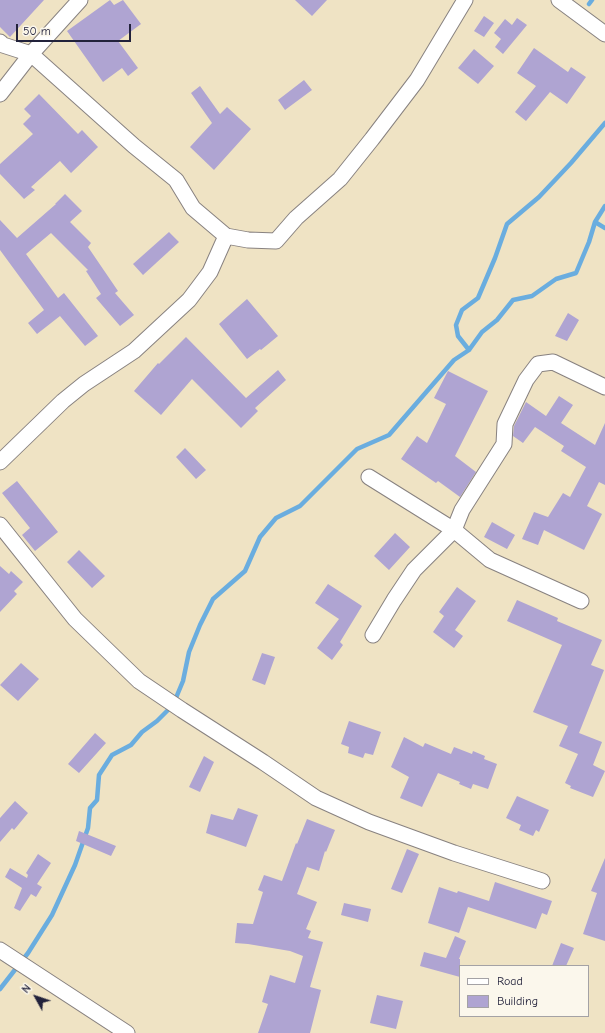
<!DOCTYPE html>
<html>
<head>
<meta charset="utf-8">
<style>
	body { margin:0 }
	#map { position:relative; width:605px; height:1033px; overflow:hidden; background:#efe3c4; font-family:"Comic Neue",sans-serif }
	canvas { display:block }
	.legend { position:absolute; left:459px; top:965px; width:130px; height:52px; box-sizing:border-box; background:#fbf7ec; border:1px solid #a4a2a5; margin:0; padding:5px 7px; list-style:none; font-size:12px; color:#22223b }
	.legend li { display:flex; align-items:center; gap:8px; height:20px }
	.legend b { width:20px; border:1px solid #a4a2a5 }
	.north { position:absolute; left:16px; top:977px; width:40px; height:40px; -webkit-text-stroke:3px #fbf7ec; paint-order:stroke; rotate:310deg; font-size:11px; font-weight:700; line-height:16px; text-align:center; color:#22223b }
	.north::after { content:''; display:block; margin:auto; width:14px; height:18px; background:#22223b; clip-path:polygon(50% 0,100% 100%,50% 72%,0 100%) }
	.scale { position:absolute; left:16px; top:24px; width:115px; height:18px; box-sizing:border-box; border:2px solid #22223b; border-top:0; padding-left:5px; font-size:12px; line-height:14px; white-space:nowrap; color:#22223b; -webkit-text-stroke:3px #fbf7ec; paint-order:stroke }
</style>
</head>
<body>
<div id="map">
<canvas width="605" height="1033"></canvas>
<ul class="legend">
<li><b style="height:5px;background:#fff"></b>Road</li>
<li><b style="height:11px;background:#afa4d2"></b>Building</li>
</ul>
<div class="north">N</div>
<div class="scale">50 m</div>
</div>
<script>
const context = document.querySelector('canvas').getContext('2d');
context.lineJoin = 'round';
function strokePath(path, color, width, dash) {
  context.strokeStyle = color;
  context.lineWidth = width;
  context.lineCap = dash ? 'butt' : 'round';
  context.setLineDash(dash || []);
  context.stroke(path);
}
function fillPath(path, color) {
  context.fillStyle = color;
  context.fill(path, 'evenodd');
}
strokePath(new Path2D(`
	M589,4L592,0
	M595,222L605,228
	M469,350L482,332L497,320L513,300L532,296L556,279L576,273L589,242L595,222L605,206
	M0,989L28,953L52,915L75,865L88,828L90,808L97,800L99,775L112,755L131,745L142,732L157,721L173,705L183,681L189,652L200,625L213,599L245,571L260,537L276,518L300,506L357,449L389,435L454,360L469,350L458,336L456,325L462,310L478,298L495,258L507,224L539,197L571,163L605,123`), '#6aaddf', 4.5);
fillPath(new Path2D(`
	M0,0H44L10,37L0,27Z
	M110,0L114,5L123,0L141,24L118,41L138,68L128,76L122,68L103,82L67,31Z
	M295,0H327L312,16Z
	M484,16L494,23L484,37L474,31Z
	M517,18L527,25L503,54L495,47L501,39L494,33L505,19L512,25Z
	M534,48L568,72L571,67L586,77L567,104L550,92L526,121L515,112L536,86L517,73Z
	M474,49L494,66L478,84L458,68Z
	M304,80L312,90L285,110L278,100Z
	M200,86L220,114L227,107L251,129L214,170L190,147L212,123L191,93Z
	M39,94L78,134L82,130L98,147L71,173L60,161L31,187L35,190L24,199L0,174V164L33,134L23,124L31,116L24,109Z
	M65,194L82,211L70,222L91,243L88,247L118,291L115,293L134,315L120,326L96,298L101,294L86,271L88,270L51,233L26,254L58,298L64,293L98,336L85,346L60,316L37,334L28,323L44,310L0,250V220L17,238L56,204H55Z
	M169,232L179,242L143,275L133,264Z
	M247,299L278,336L261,350L260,349L247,359L219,324Z
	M568,313L579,320L567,341L555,336Z
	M186,337L246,398L278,370L286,380L255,408L258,411L241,428L192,379L161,415L134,391L158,363L159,364Z
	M448,371L488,391L455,456L476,472L460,497L438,481L436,483L401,459L417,436L427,443L446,404L434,398Z
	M559,396L573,405L561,423L595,445L605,423V485L599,482L587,506L602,514L584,550L544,530L538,545L522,539L534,512L548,517L563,493L570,497L586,467L561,451L564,446L535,427L523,443L513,436L514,426L526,402L546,416Z
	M185,448L206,470L196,479L176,457Z
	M17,481L58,532L35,551L22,535L30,528L2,493Z
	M492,522L515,535L507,549L484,537Z
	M395,533L410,547L389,570L374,556Z
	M79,550L105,576L92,588L67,562Z
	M0,566L9,574L11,571L23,582L14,591L17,594L0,612Z
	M328,584L362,606L340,642L343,645L332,660L317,648L339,619L315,603Z
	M457,587L476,601L455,630L463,636L454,648L433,632L444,616L439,612Z
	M517,600L558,618L557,621L602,640L591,665L604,670L579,733L602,742L593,765L605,771L593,797L570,788L571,786L565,783L578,754L559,746L568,726L533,712L562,645L507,621Z
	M262,653L275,657L265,685L252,680Z
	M21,663L39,679L18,701L0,685Z
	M349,721L381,732L373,755L365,753L363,758L348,753L349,747L341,744Z
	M95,733L106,743L79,773L68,764Z
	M404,737L423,747L425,743L451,754L454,747L472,754L473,751L485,756L484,759L497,764L488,789L473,784L471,789L459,784L460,782L438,773L422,807L400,798L409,777L391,767Z
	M204,756L214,762L200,792L189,787Z
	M517,796L549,810L539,832L536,830L533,836L519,830L521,825L506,818Z
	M15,801L28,813L14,830L12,828L0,842V818Z
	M238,808L258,815L246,847L206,833L211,814L233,820Z
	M307,819L335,830L326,852L325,851L319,871L307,867L297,894L317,902L306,929L311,931L308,938L323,942L310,987L321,990L310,1033H258L268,1004L262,1002L270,975L295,983L303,956L290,951L248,944L235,943L237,923L253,924L263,892L258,890L264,875L282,881L296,843L297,844Z
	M79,831L116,846L111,856L76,841Z
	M407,849L419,854L402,893L391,889Z
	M38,854L51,863L37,884L42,887L36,897L31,894L20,911L14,908L22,888L5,877L10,868L27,878L28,875L26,873Z
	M605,858V941L583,934L597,893L591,891Z
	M495,882L552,901L547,915L542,913L536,929L468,907L459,933L428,923L439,887L457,893L458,891L489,901Z
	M344,903L371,909L368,922L341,915Z
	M455,936L466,941L459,959H460V977L420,966L424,952L446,958Z
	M561,943L574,948L566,966H552Z
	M377,995L403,1001L396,1029L370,1023Z`), '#afa4d2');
const street = new Path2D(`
	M559,0L605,34
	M0,42L3,45L31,54L134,146L176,180L193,208L226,236L248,240L276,241L296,218L340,179L372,139L417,80L465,0
	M0,94L31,54L80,0
	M0,462L63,401L84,384L134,351L189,300L210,272L226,236
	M369,477L454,530L490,560L581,601
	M0,525L75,619L139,681L182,710L263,762L316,798L369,822L454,853L542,881
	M373,635L394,600L414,570L454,530L462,510L504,444L505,424L526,380L538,364L553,362L605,387
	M0,950L127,1033`);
strokePath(street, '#888280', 17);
strokePath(street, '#fff', 15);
</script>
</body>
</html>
